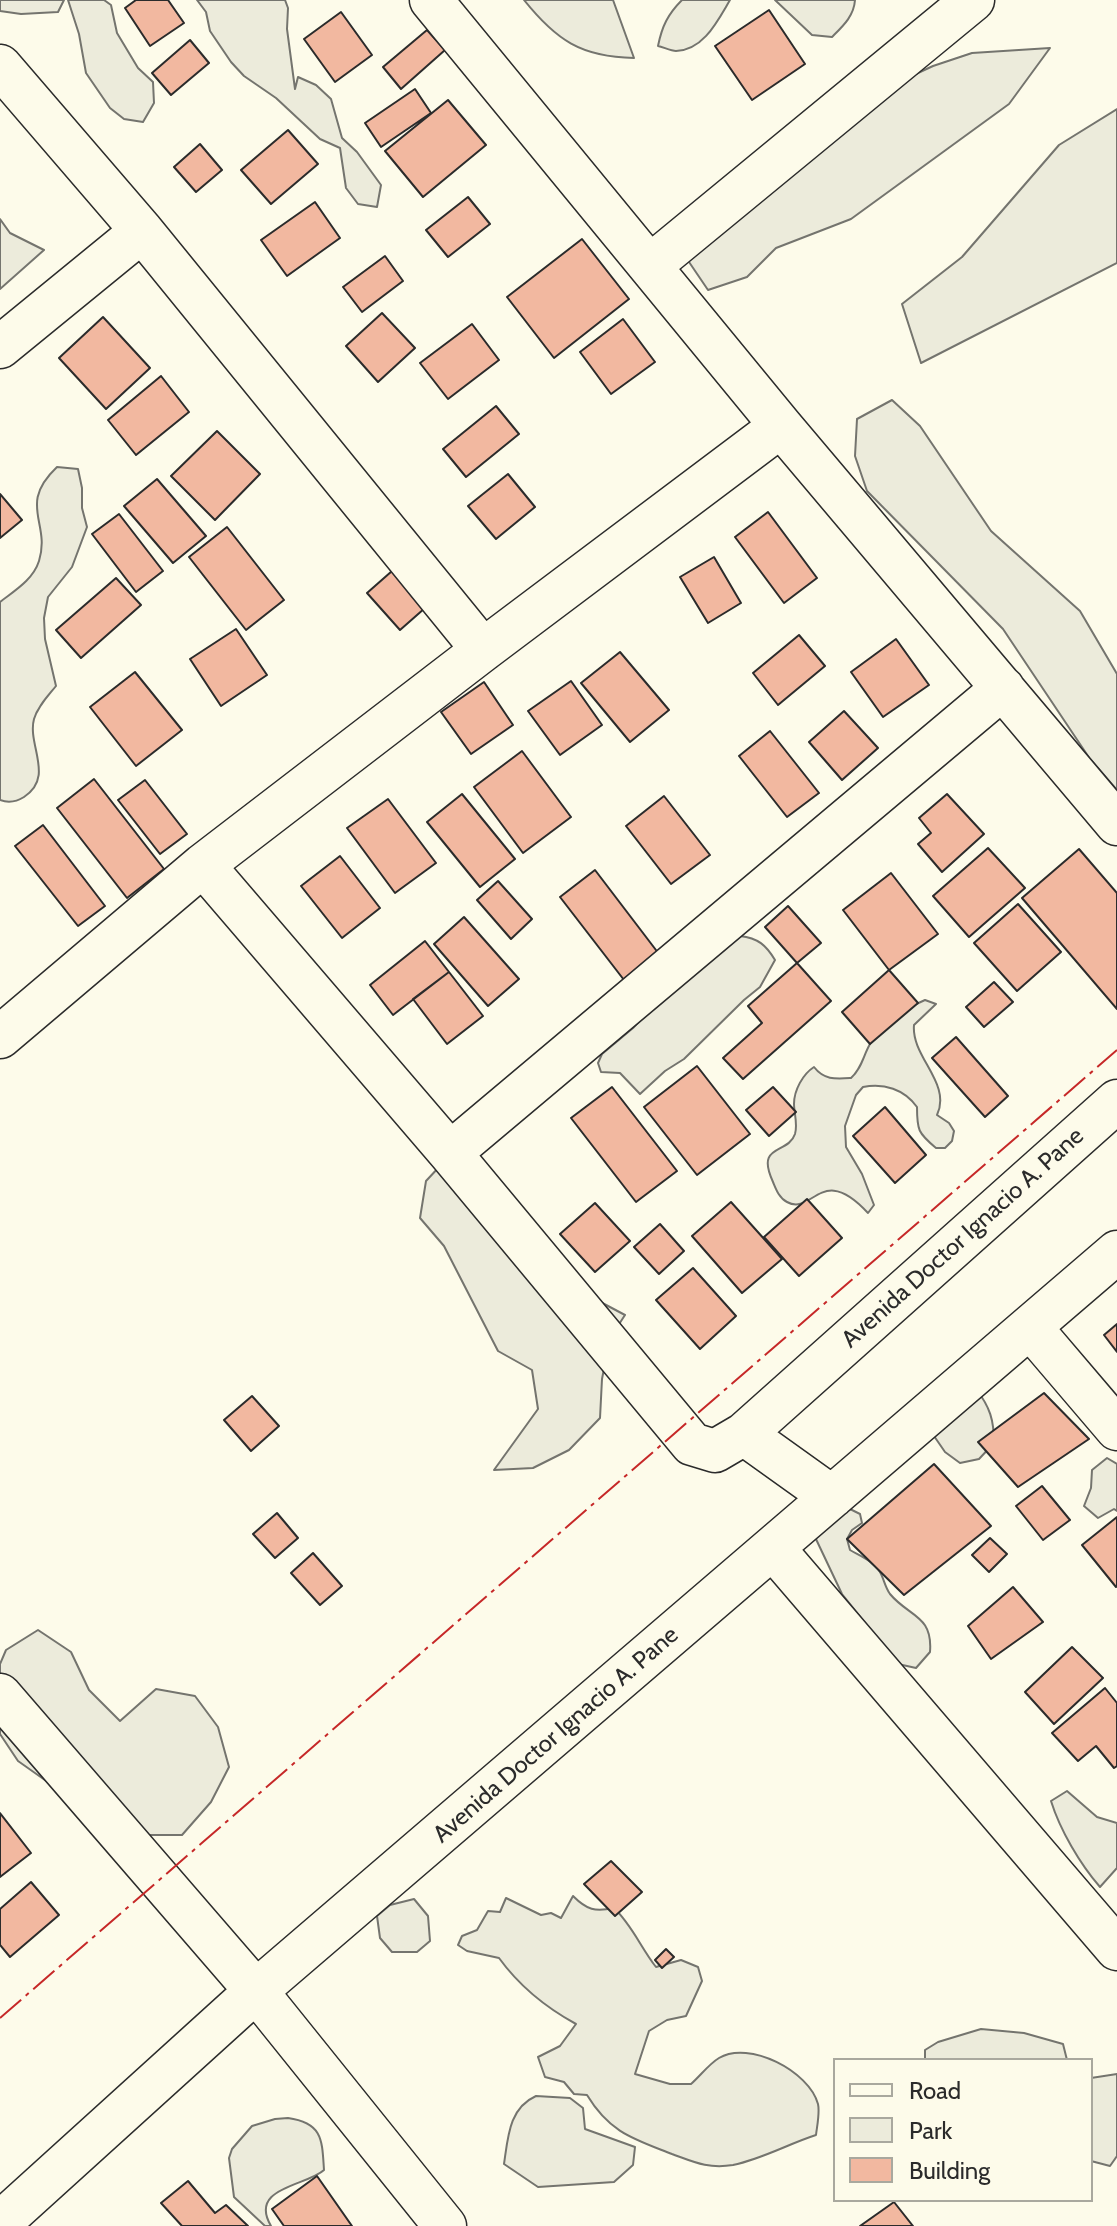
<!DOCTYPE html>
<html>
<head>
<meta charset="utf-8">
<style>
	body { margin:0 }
	#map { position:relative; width:1117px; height:2226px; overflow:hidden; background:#fdfbea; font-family:Cabin,sans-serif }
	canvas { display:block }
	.legend { position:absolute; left:833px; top:2058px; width:260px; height:144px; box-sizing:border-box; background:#fdfbea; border:2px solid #a9a89e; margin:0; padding:10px 14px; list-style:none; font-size:24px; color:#2b2b2b }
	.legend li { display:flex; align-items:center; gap:16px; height:40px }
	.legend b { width:40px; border:2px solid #a9a89e }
</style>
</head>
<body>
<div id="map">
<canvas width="1117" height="2226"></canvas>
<ul class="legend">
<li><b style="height:10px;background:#fdfbea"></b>Road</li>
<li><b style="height:22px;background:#ecebdb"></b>Park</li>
<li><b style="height:22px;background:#f2b8a0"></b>Building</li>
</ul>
</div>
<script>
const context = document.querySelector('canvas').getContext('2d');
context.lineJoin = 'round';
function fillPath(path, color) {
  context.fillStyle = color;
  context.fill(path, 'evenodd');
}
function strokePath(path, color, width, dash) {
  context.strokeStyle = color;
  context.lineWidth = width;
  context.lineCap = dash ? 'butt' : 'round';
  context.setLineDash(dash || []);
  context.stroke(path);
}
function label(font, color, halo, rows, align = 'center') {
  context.font = font + ' Cabin,sans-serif';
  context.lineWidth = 6;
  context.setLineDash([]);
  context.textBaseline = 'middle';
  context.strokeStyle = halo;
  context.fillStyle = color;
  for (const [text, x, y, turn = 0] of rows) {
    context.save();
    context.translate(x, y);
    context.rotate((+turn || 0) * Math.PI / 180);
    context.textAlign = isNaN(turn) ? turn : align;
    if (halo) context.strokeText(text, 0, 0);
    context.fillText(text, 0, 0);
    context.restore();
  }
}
const green = new Path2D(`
	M0,0H64L58,12L21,14L0,11Z
	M68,0H104L111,5L117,33L138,68L153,82L154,103L143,122L124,119L110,108L86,73L79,34Z
	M197,0H285L288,8L287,29L295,89L298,77L316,85L331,99L342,138L357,152L381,185L377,207L358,204L346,188L340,148L320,139L276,98L244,76L231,62L210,31L206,12Z
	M524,0H613L634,58C581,57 556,40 524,0Z
	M682,0H730C718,20 704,50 676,51C671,51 663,47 658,46C662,26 668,14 682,0Z
	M775,0H855C854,16 843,26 832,37L812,35Z
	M1050,48L1009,104L851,219L776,248L747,277L708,290L687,259L858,101L933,66L972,53Z
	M1117,109V263L921,363L902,304L962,257L1059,145Z
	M0,219L10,233L44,250L0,289Z
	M892,400L920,426L991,531L1080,611L1117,674V790L1090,759L1003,629L867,491L855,456L857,419Z
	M57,467L78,469L82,488V508L87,527L72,567L48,597L44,618L45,639L56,686C48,696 38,706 34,719C27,745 55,777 24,797C16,802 8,803 0,800V602C14,591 33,580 39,561C51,522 17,505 57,467Z
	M740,936C758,938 766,945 775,960L760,987L744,1000L684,1059L665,1071L640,1094L620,1073L601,1072L598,1063L602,1054L633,1028L661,998Z
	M925,1000L936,1004L914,1025C911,1057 952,1083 937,1115L949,1123L954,1131L952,1141L945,1148H936C918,1133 917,1130 917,1107C904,1089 884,1083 863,1087L856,1095L845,1126L846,1147L862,1174L874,1205L868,1213C821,1162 813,1216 787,1202C779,1198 776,1189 773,1182C755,1143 788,1155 795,1134C798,1124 794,1113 794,1104C794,1090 803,1074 814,1067C824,1080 835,1079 851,1078C862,1068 863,1056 870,1044C883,1024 904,1009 925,1000Z
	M454,1151L544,1272L625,1315L610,1338L602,1379L600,1418L569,1450L533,1468L494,1470L538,1409L532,1370L498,1351L444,1246L420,1218L426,1181Z
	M976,1389C990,1407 994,1420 994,1443L979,1459L960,1463L945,1452L934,1436Z
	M1107,1458L1117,1464V1511L1114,1509L1098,1518L1084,1506L1091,1488L1092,1470Z
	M848,1508L860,1514L862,1523L852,1530L847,1539L850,1550C860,1556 874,1561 880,1572C884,1579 885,1587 890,1594C909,1617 933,1615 930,1652L916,1668L898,1664L842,1594L815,1537Z
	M38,1630L71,1652L89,1690L120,1721L156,1689L195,1696L218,1727L229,1767L211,1802L182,1835H144L76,1802L18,1761L0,1734V1664L6,1650Z
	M1067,1791L1097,1817L1117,1823V1868L1100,1887C1080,1864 1060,1830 1051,1801Z
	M573,1896C587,1910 595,1912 614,1908C632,1925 641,1948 656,1967L681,1960L698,1967L702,1981L686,2016L667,2020L649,2031L635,2074L670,2084H691C700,2076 709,2064 719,2058C749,2040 809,2071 818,2104C820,2113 817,2126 816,2135C788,2144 762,2159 733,2165C708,2169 694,2162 672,2154C634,2139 610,2133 587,2095L574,2094L564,2082L545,2077L538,2057L560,2046L576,2024C545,2007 520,1987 499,1958L467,1951L458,1945L462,1936L477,1930L488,1911L500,1912L506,1898L541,1915L551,1913L561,1918Z
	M414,1899L428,1916L430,1941L417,1952H392L380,1938L377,1916L390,1905Z
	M981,2029L1024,2033L1063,2044L1067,2060H925V2050L938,2042Z
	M1117,2074V2156L1110,2166L1091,2161V2078Z
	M536,2096L570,2098L583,2108L585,2129L635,2147L633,2165L614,2182L538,2187L504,2164C508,2137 509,2108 536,2096Z
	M288,2118C323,2123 322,2140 324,2170C307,2186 248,2187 271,2226H265L234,2197L229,2158L232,2149L252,2126L275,2119Z`);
fillPath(green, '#ecebdb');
strokePath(green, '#74746e', 2);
const building = new Path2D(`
	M136,0H168L184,23L150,46L125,8Z
	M769,10L805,64L752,100L715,46Z
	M341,12L372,55L335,82L304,39Z
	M427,30L445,50L401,89L383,67Z
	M190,40L209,63L171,95L152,73Z
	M415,89L431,113L381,147L365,123Z
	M448,100L486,145L423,197L385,151Z
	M288,130L318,164L271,204L241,170Z
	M200,144L222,170L196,192L174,167Z
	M468,197L490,224L448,257L426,230Z
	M315,202L340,238L287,276L261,240Z
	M582,239L629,299L554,358L507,297Z
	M385,256L403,281L362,312L343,287Z
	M382,313L415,348L378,382L346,346Z
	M103,317L150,368L106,409L59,358Z
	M623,319L655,362L611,394L580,352Z
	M472,324L499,360L448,399L420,363Z
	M161,376L189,412L136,455L108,420Z
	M496,406L519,434L466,477L443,449Z
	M217,431L260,474L215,520L171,476Z
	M508,474L535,507L496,539L468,506Z
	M157,479L206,536L173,563L124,506Z
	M0,494L22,520L0,538Z
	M768,512L817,578L784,603L735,537Z
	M119,514L163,571L136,592L92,534Z
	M227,527L284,600L246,630L189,557Z
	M714,557L741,603L708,623L680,577Z
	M392,571L425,608L400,630L367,593Z
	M116,578L141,605L81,658L56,630Z
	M236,629L267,675L221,706L190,659Z
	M799,635L825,666L778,705L753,673Z
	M896,639L929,685L883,717L851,672Z
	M620,652L669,710L630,742L581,683Z
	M135,672L182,730L136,766L90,707Z
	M571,681L602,725L560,755L528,711Z
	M484,682L513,725L471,754L441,712Z
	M844,711L878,748L842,780L809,742Z
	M770,731L819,793L787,817L739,756Z
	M522,751L571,817L523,853L474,787Z
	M94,779L164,869L127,898L57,808Z
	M145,780L187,834L160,854L118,800Z
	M462,794L515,859L480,887L427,822Z
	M947,794L984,834L942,872L918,844L931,833L919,818Z
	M664,796L710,855L671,884L626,826Z
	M388,799L436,863L395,893L347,828Z
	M43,825L105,906L78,926L15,846Z
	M988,848L1025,888L969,937L933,896Z
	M1079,849L1117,893V1009L1022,898Z
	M340,856L380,908L342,938L301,886Z
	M595,870L659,954L624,980L560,897Z
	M891,873L938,934L889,970L843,910Z
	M498,881L532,919L511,939L477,900Z
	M1018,904L1061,952L1017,991L974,943Z
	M788,906L821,943L797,963L765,927Z
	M464,917L519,979L488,1006L434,944Z
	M425,941L449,972L393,1015L370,985Z
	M797,963L831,1001L743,1079L723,1058L762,1023L748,1006Z
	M889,970L918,1003L870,1044L842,1012Z
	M449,972L483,1016L447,1044L413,999Z
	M994,982L1013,1002L984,1027L966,1007Z
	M956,1037L1008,1096L985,1117L932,1058Z
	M697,1066L750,1134L697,1175L644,1107Z
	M612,1087L677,1171L636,1202L571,1118Z
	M773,1087L796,1112L769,1136L746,1110Z
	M885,1107L926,1155L895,1183L853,1136Z
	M807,1199L842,1238L799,1276L764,1237Z
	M731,1202L782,1259L742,1293L692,1236Z
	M595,1203L630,1241L595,1272L560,1234Z
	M660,1224L684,1251L659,1274L634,1247Z
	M693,1268L736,1316L700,1349L656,1300Z
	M1117,1324V1352L1104,1335Z
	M1044,1393L1089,1439L1018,1487L978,1442Z
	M252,1396L279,1426L251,1451L224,1420Z
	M934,1464L991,1526L904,1595L847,1539Z
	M1042,1486L1070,1520L1043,1540L1016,1506Z
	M277,1513L298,1538L275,1558L253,1534Z
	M1117,1517V1586L1116,1587L1082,1545Z
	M990,1538L1007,1554L989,1572L972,1555Z
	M313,1553L342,1586L320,1605L291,1573Z
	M1013,1587L1043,1622L991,1659L968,1626Z
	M1072,1647L1103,1678L1054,1724L1025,1692Z
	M1105,1688L1117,1703V1766L1114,1768L1096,1746L1078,1761L1052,1733Z
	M0,1813L31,1853L0,1877Z
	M611,1861L642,1892L615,1916L584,1884Z
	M31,1882L59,1915L10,1957L0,1945V1909Z
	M666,1949L674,1957L662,1968L655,1960Z
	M317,2176L352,2226H284L272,2209Z
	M188,2181L215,2213L226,2205L248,2226H182L161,2203Z
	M894,2202L913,2226H860Z`);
fillPath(building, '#f2b8a0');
strokePath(building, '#2b2b2b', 2);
const street = new Path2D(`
	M431,0L781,426L1117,824
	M0,66L142,231L483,650
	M651,265L973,0
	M0,347L142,231
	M203,865L450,1153L692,1444L715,1451L744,1434L1117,1101
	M0,1037L203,865L483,650L781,426
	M450,1153L1003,688
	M1030,1327L1117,1429
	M744,1434L832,1497
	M773,1548L1117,1949
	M0,1695L256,1991L445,2226
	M0,2223L256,1991L1117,1252`);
strokePath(street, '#2b2b2b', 45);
strokePath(street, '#fdfbea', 42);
strokePath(new Path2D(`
	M0,2018L1117,1050`), '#c62828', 2, [28, 6, 4, 6]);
label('24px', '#2b2b2b', '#fdfbea', [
	["Avenida Doctor Ignacio A. Pane",963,1238,-42],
	["Avenida Doctor Ignacio A. Pane",556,1735,-41]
]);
</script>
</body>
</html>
